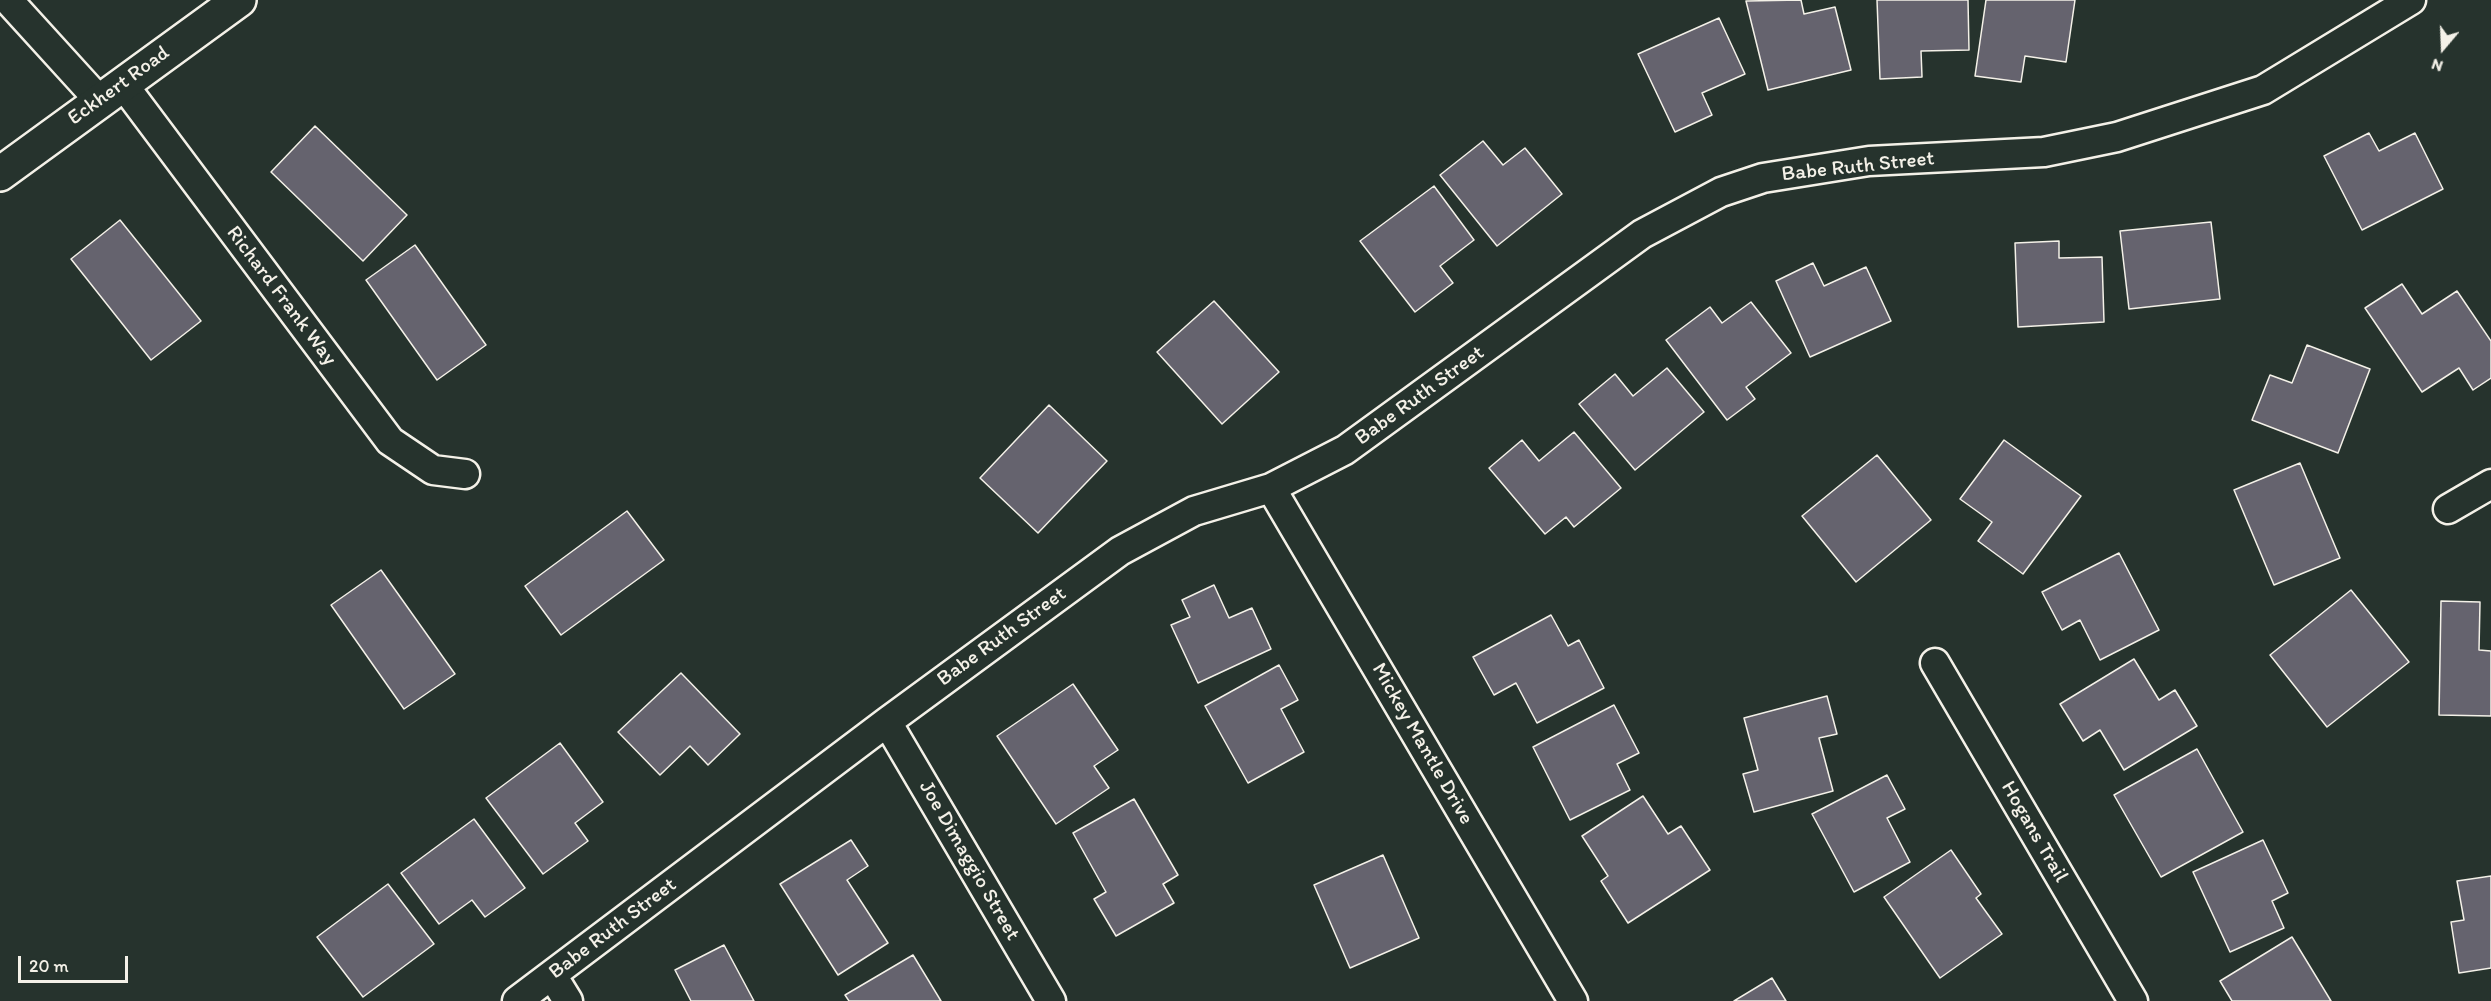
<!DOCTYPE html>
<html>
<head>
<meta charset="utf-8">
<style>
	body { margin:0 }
	#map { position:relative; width:2491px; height:1001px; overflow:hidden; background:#26332d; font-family:Itim,sans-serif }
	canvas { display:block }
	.north { position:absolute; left:2413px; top:18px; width:60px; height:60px; -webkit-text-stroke:4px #26332d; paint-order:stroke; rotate:199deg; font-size:16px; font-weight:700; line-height:24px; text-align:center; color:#f4f1e8 }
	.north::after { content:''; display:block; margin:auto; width:21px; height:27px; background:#f4f1e8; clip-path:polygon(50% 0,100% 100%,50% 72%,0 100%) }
	.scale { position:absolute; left:18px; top:956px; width:110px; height:27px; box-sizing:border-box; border:3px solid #f4f1e8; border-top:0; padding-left:8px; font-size:18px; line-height:21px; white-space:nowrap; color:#f4f1e8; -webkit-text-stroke:4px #26332d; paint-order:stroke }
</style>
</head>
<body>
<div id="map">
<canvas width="2491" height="1001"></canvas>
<div class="north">N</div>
<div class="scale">20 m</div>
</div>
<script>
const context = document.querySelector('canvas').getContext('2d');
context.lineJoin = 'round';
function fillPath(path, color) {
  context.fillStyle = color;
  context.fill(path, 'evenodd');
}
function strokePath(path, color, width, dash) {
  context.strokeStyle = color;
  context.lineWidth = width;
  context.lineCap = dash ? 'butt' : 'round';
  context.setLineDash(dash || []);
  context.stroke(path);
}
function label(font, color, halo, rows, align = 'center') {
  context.font = font + ' Itim,sans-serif';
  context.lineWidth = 4.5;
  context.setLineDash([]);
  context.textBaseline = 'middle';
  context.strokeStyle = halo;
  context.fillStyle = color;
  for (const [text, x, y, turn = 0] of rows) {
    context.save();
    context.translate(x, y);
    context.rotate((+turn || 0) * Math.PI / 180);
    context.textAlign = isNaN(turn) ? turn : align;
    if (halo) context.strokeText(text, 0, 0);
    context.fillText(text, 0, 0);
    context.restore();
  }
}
const building = new Path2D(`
	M1801,0L1804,14L1835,7L1851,70L1768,90L1746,1Z
	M1877,0H1968L1969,50L1921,51L1922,77L1880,79Z
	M1986,0H2075L2066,62L2025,56L2021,82L1975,76Z
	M1719,18L1745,74L1702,93L1712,115L1675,132L1638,54Z
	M315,126L407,215L363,261L271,172Z
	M2369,133L2379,151L2415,133L2443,189L2362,230L2324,156Z
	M1483,141L1503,165L1525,148L1562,194L1497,246L1440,175Z
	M1434,186L1474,240L1440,266L1453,283L1415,312L1360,241Z
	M120,220L201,321L151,360L71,259Z
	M2211,222L2220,299L2129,309L2120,231Z
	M2059,241V258L2102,257L2104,322L2018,327L2015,243Z
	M415,245L486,345L437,380L366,280Z
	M1813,263L1824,286L1866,267L1891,321L1810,357L1776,281Z
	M2402,284L2422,314L2457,291L2491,341V378L2473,390L2459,368L2422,392L2365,308Z
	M1214,301L1279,372L1222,424L1157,352Z
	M1751,302L1791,353L1746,387L1755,399L1727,420L1666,340L1710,307L1722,323Z
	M2307,345L2370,369L2338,453L2252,420L2270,375L2292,383Z
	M1667,368L1704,412L1635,470L1579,404L1615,374L1633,396Z
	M1049,405L1107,461L1038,533L980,478Z
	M1574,432L1621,488L1574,527L1566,517L1545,534L1489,468L1522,440L1539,461Z
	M2004,440L2081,496L2023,574L1978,541L1992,522L1960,499Z
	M1877,455L1931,520L1856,582L1802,516Z
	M2300,463L2340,558L2274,585L2234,490Z
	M627,511L664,560L561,635L525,586Z
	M2119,553L2159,630L2100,660L2080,620L2062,630L2042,592Z
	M381,570L455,674L404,709L331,605Z
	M1214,585L1229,618L1252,608L1271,649L1198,683L1171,625L1190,617L1182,600Z
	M2351,590L2409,662L2327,727L2270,655Z
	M2441,601L2480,602L2479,650L2491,651V716L2439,715Z
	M1551,615L1568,646L1579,640L1604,688L1537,723L1516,683L1494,695L1473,657Z
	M2134,659L2159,700L2175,690L2197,726L2124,770L2100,730L2083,741L2060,704Z
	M1279,665L1298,700L1281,709L1304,752L1248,783L1205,706Z
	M681,673L740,734L708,765L690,746L660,775L618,732Z
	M1073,684L1118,750L1094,766L1109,788L1056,824L997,736Z
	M1827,696L1837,734L1819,738L1833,791L1754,812L1743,774L1758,770L1744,718Z
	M1614,705L1639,753L1617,764L1630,790L1570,820L1533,747Z
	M560,743L603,802L575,823L588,841L543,874L486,798Z
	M2197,749L2243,832L2161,877L2114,795Z
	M1887,775L1905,809L1887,818L1910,862L1854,892L1812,814Z
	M1643,796L1668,834L1681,826L1710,870L1628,923L1601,881L1608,876L1582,836Z
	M1134,799L1178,875L1163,884L1174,903L1116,936L1094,899L1106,892L1073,833Z
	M474,819L525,888L485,917L472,900L439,924L401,873Z
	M851,840L868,866L847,880L888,943L838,975L780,884Z
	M2263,840L2288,893L2272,901L2284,928L2230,952L2193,872Z
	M1951,850L1981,894L1976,898L2002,934L1940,978L1884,897Z
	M1383,855L1419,938L1350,968L1314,885Z
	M2491,876V968L2459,973L2451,922L2464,920L2457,881Z
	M388,884L434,944L363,997L317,937Z
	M2292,937L2331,1001H2232L2220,981Z
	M724,945L754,1001H691L675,970Z
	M913,955L941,1001H849L845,995Z
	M1772,978L1786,1001H1734Z`);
fillPath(building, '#65636e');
strokePath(building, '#f4f1e8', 1.5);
const street = new Path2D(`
	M8,0L99,100
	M122,83L390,441L433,470L465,474
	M1271,488L1573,1001
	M2448,509L2491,484
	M1935,663L2133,1001
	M887,722L1051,1001
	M552,975L568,1001
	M517,1001L887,722L1120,551L1194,511L1271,488L1345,450L1642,234L1721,192L1763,178L1869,161L2044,152L2117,137L2263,90L2411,0`);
const secondary = new Path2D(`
	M0,174L239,0`);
strokePath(street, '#f4f1e8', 33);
strokePath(secondary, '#f4f1e8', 38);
strokePath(street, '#26332d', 28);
strokePath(secondary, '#26332d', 33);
label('21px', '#f4f1e8', '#26332d', [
	["Eckhert Road",119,86,-36],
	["Babe Ruth Street",1858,167,-6],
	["Richard Frank Way",281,296,53],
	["Babe Ruth Street",1420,396,-36],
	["Babe Ruth Street",1002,637,-36],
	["Mickey Mantle Drive",1422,744,60],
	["Hogans Trail",2034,832,60],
	["Joe Dimaggio Street",969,861,60],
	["Babe Ruth Street",613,929,-37]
]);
</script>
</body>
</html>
